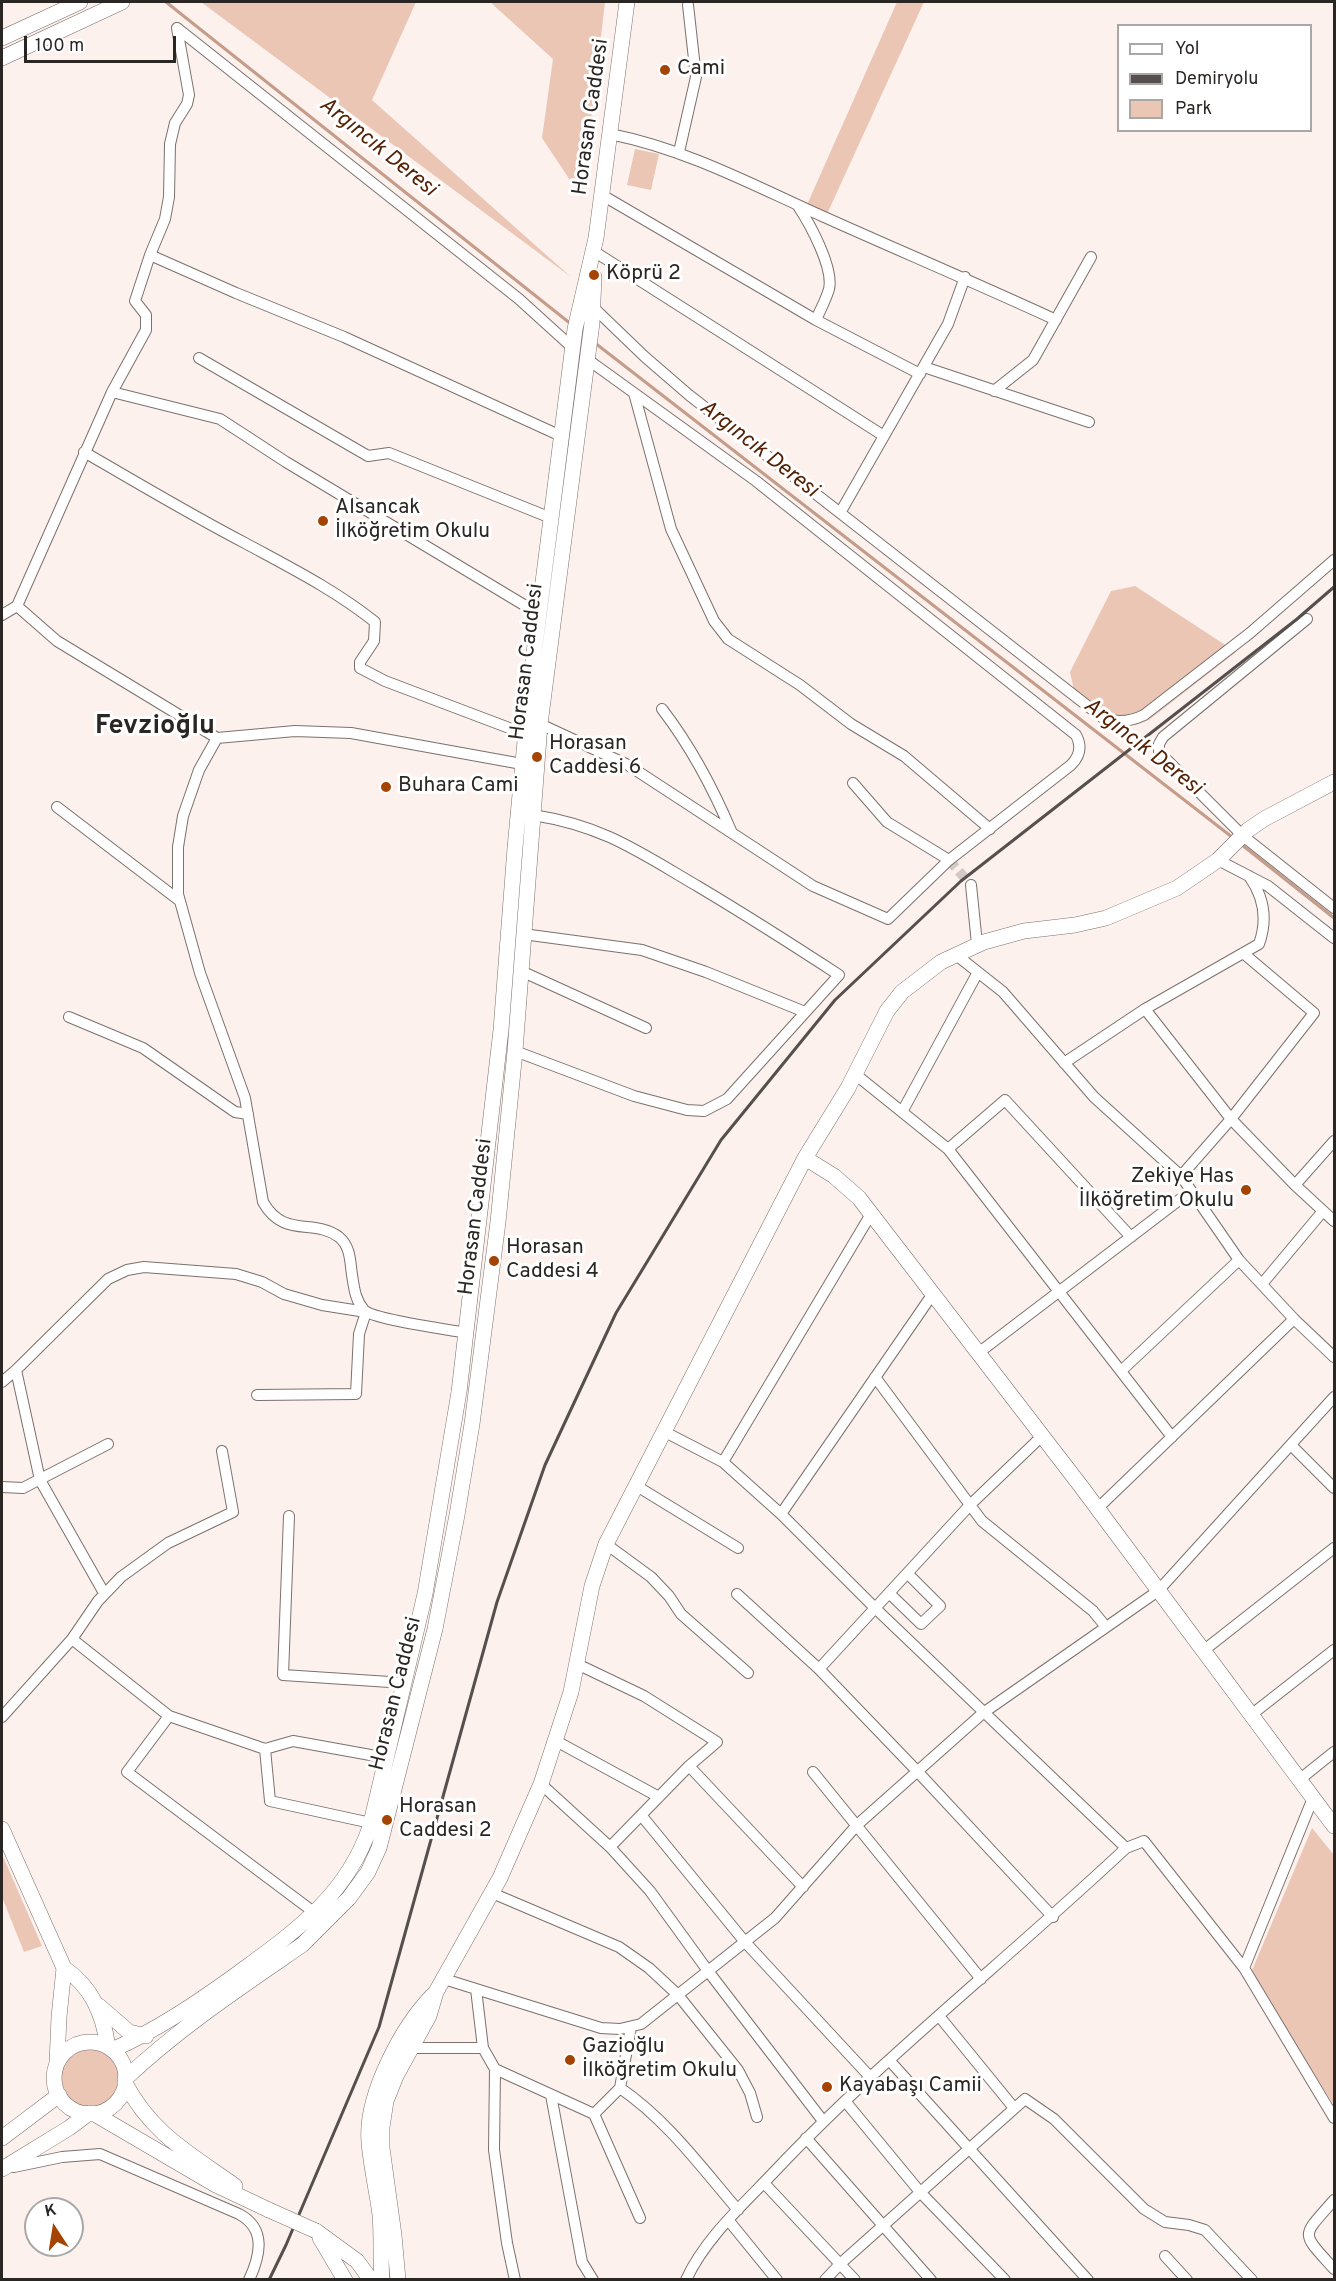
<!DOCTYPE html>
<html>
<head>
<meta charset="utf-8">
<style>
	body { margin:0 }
	#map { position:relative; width:1336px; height:2281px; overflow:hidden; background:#fcf1ed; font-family:Overpass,sans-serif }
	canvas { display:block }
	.frame { position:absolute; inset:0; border:3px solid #2a2624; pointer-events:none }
	.legend { position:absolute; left:1117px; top:24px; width:195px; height:108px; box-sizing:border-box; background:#fff; border:2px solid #aaa8a7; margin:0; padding:8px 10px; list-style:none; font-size:18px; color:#2a2624 }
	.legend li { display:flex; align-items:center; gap:12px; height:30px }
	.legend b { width:30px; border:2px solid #aaa8a7 }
	.north { position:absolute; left:24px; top:2197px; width:60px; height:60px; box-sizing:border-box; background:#fff; border:2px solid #aaa8a7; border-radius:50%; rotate:348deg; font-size:16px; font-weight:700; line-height:24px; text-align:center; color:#2a2624 }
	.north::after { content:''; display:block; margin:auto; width:21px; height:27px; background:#a54301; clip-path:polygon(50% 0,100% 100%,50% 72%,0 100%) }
	.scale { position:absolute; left:24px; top:36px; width:152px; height:27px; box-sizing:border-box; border:3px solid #2a2624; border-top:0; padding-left:8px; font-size:18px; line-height:21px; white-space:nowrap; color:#2a2624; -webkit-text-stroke:4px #fff; paint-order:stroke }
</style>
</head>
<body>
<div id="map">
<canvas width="1336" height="2281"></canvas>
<div class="frame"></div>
<ul class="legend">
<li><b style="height:8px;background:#fff"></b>Yol</li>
<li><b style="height:8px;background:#554f4d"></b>Demiryolu</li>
<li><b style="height:16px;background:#ebc6b5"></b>Park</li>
</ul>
<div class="north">K</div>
<div class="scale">100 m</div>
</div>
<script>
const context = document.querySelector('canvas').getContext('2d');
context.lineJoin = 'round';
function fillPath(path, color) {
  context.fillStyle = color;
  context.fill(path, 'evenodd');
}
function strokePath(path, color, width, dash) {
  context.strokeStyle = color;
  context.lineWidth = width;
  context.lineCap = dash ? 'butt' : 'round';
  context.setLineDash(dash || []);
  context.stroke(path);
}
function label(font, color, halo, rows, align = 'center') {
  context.font = font + ' Overpass,sans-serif';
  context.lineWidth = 6;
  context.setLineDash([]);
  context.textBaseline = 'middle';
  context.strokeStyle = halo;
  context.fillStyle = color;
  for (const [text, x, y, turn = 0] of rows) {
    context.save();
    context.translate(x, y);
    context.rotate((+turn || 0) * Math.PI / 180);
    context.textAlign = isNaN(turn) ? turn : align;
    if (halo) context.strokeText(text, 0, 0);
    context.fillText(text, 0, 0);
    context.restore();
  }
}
fillPath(new Path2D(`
	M201,2H416L372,100L571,277Z
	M490,2H605L582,198L542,138L553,59Z
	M897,2H924L827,214L806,207Z
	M635,149L659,154L651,190L627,185Z
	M1135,586L1236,652L1149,720L1136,725H1120L1074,690L1070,672L1111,591Z
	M1312,1828L1334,1855V2105L1250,1975Z
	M2,1854L42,1946L24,1952L2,1897Z
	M61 2078a29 29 0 1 1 58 0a29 29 0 1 1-58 0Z`), '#ebc6b5');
strokePath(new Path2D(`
	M166,2L571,324
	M595,343L1232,837
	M1242,845L1334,918`), '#c59c89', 3);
strokePath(new Path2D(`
	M949,860L971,885`), '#d2c8c5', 10, [10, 5]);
const street = new Path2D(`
	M177,28L519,299L573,348
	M610,134C686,149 753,185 822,216C900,251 978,284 1056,320
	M679,152L696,77L688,5
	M602,195L816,320L920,374
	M798,206C810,224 834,268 829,289C826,300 820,310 816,320
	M595,252L884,436
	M150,255L236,293L344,337L561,436
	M593,307L645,357L689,395L1103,718C1117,723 1130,722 1144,715L1250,633L1334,560
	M199,358L368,456L389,453L551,518
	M924,367L1089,422
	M994,391L1033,360L1091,257
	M112,392L220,419L286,462L539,614
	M634,393L671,529L714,621L728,639L800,685L851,724L904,756L990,829
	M84,452C138,483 191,515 245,543C291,568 335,590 375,622L374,641L360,662V668L385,681L525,734
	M840,513L948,324L965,277
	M17,606L57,641L217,738L295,731L351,733L522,764
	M2,615L17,606L112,392L146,330V315L135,301L150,255L165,219L169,197L170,144L175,123L187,104L189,95L177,28
	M1307,619L1163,737L1159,744V752L1243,836L1334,908
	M662,709C692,748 713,788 732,833
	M540,724L628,765L813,886L888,919L949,860L1071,765C1080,756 1082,746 1076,735L756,481L587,359
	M217,738L199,770L183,816L178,847V894L200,973L245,1098L263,1202C284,1239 314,1218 339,1237C351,1247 350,1262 352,1275C354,1287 355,1300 364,1310C374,1320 448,1329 466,1333
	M853,783L887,822L949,860
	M57,807L180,901
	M1218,860L1268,886L1334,938
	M971,885L977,944
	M523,934L642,950L706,972L805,1012
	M955,954L1003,992L1094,1097L1181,1176L1239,1260L1294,1319L1334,1357
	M521,971L646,1028
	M1145,1009L1231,1119L1295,1185L1334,1221
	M69,1017L143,1048L235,1112L248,1114
	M515,1051L634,1096L687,1110L704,1111L727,1099L839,975C793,945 746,915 699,887C639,852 604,826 533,815
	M1064,1063L1145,1009L1259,944C1268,919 1264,897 1249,876
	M855,1074L948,1149L1172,1437
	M902,1112L978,972
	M948,1149L1005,1100L1131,1237
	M1181,1176L1231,1119L1314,1013L1243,953
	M1295,1185L1334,1141
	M1262,1284L1323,1211
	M977,1354L1191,1191
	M16,1370L40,1480L104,1593
	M1121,1371L1239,1260
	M2,1382L16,1370L108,1279L127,1270L144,1267L236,1274L262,1282L284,1294L322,1305L366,1312L359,1334L356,1394L257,1395
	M665,1432L723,1462L781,1514L875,1608L1126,1848C1010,1957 884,2056 775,2171C744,2204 705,2238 686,2280
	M1041,1437L970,1505L982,1521L1093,1611L1106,1627
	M1291,1445L1334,1488
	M723,1462L871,1214
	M635,1485L738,1548
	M2,1487L23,1488L108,1444
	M1097,1509L1294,1319
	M781,1514L932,1295
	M289,1516L283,1675L405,1683
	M606,1544L651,1577L669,1596L681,1614L748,1673
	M889,1593L921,1624L940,1606L908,1574
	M737,1594L819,1669L917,1771L1053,1917
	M72,1639L169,1716L265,1749L293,1741L387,1758
	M1203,1651L1334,1548
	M577,1664L644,1696L717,1742L689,1766L610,1847
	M819,1669L970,1505L875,1377
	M1251,1715L1334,1650
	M169,1716L127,1772L315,1913
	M2,1717L72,1639L98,1601L121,1577L168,1543L233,1512L222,1451
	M556,1741L659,1797
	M265,1749L270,1801L371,1823
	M689,1766L803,1887
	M813,1772L981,1979
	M1299,1780L1334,1752
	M541,1784L610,1847L650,1891L708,1971L823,2121
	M641,1815L745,1942L871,2078
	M1126,1848L1144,1841L1244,1968L1334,2118
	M492,1893L619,1947L649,1968L678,1995L738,2070L750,2093L757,2117
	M1244,1968L1313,1798
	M444,1979L601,2028L620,2029L641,2024L775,1918L857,1825L983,1713L1158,1591L1334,1397
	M476,1989L483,2048L495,2069L494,2150L507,2243L515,2280
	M939,2016L1014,2108
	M411,2048H483
	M889,2060L1088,2280
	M495,2069L594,2114L620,2088L631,2027
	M620,2088C667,2120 701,2167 738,2210
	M551,2095L582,2262L593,2280
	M845,2101L920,2192L1005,2280
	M594,2114L640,2218
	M806,2138L931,2280
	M14,2167L62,2157L100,2154L239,2214C267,2229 260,2256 249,2280
	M764,2183L855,2280
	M1334,2200C1301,2238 1300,2231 1334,2269
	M729,2221L777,2280
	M1165,2256L1187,2280
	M825,2280L840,2264L1025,2099L1054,2119L1144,2209L1165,2222L1189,2225L1205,2230L1252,2280`);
const secondary = new Path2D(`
	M2,38L80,2
	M2,58L122,2
	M805,1158L834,1176L859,1198L1080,1485L1334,1826
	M2,1829L64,1968L59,2017L57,2063
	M64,1968C92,1987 103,2014 108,2047
	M99,2006L129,2032L146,2036
	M54 2078a36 36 0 1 1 72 0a36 36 0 1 1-72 0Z
	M112,2050C157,2030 197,2003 237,1974C294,1932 346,1897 370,1827L425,1594L459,1392L501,1030L515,848L531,677L575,329L596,238L627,2
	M125,2079C179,2028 241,1987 302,1945L349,1898L368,1872L379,1848L435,1629L457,1515L472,1424L498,1222L515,1051L540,724L592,323L594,277
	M125,2083C152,2134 189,2153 235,2186
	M93,2113L216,2185L269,2210
	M2,2138L59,2095
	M2,2169L69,2128L89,2113
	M316,2231L357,2261L371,2280
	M320,2238L345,2280
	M382,2280C380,2258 382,2237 380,2215C377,2191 371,2167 369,2142C365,2096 402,2026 434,1994
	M398,2280L394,2235L382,2148V2127L386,2101L396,2076L429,2016L436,1992L500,1878L541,1784L571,1692L592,1586L606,1544L805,1158L848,1088L887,1011L902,992L941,962L984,942L1024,931L1075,925L1106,918L1177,888L1218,860L1248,830L1264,819L1334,782`);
strokePath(street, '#7b716d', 12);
strokePath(secondary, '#7b716d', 16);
strokePath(street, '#fff', 10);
strokePath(secondary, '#fff', 15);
strokePath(new Path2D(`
	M269,2280L286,2245L379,2027L497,1602L545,1465L616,1313L721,1140L835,1000L961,881L1297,619L1334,587`), '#554f4d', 3);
const secondaryBridge = new Path2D(`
	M269,2210L316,2231`);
strokePath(secondaryBridge, '#7b716d', 16, []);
strokePath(secondaryBridge, '#fff', 15);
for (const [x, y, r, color] of [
	[665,70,6,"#a54301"],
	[594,275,6,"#a54301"],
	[323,521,6,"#a54301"],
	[537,757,6,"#a54301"],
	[386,787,6,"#a54301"],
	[1246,1190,6,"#a54301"],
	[494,1261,6,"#a54301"],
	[387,1820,6,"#a54301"],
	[570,2060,6,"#a54301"],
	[827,2087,6,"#a54301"]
]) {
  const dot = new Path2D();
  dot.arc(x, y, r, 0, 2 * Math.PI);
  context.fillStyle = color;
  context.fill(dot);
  strokePath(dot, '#fff', 2);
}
label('21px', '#2a2624', '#fff', [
	["Cami",677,70],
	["Köprü 2",606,275],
	["Alsancak",335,509],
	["İlköğretim Okulu",335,533],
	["Horasan",549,745],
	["Caddesi 6",549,769],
	["Buhara Cami",398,787],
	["Zekiye Has",1234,1178,"right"],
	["İlköğretim Okulu",1234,1202,"right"],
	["Horasan",506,1249],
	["Caddesi 4",506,1273],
	["Horasan",399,1808],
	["Caddesi 2",399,1832],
	["Gazioğlu",582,2048],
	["İlköğretim Okulu",582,2072],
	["Kayabaşı Camii",839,2087]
], 'left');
label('21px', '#2a2624', '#fff', [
	["Horasan Caddesi",592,117,-82],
	["Horasan Caddesi",528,662,-83],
	["Horasan Caddesi",477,1217,-83],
	["Horasan Caddesi",397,1694,-76]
]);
label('italic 22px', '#562205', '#fff', [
	["Argıncık Deresi",377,148,39],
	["Argıncık Deresi",758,450,38],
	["Argıncık Deresi",1142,748,38]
]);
label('bold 27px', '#2a2624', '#fff', [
	["Fevzioğlu",155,728]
]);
</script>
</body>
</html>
